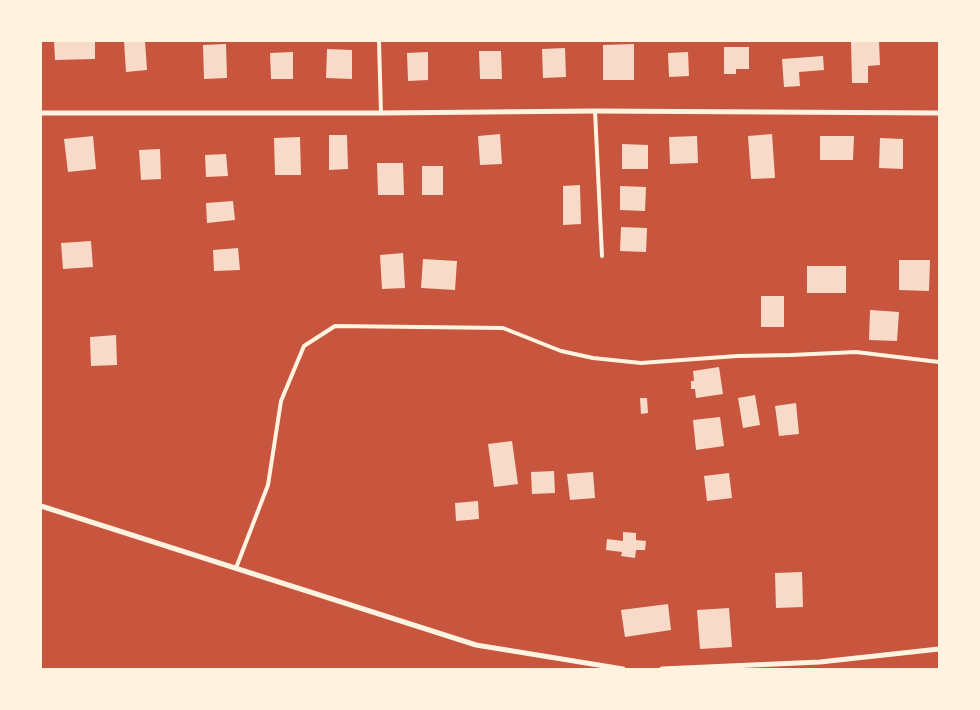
<!DOCTYPE html>
<html>
<head>
<meta charset="utf-8">
<style>
	body { margin:0 }
	#map { position:relative; width:980px; height:710px; overflow:hidden; background:#c8553d; font-family:"Roboto Condensed",sans-serif }
	canvas { display:block }
	.frame { position:absolute; inset:0; border:42px solid #fff3e0; pointer-events:none }
</style>
</head>
<body>
<div id="map">
<canvas width="980" height="710"></canvas>
<div class="frame"></div>
</div>
<script>
const context = document.querySelector('canvas').getContext('2d');
context.lineJoin = 'round';
function fillPath(path, color) {
  context.fillStyle = color;
  context.fill(path, 'evenodd');
}
function strokePath(path, color, width, dash) {
  context.strokeStyle = color;
  context.lineWidth = width;
  context.lineCap = dash ? 'butt' : 'round';
  context.setLineDash(dash || []);
  context.stroke(path);
}
fillPath(new Path2D(`
	M54,41H95V59L55,60Z
	M124,41H145L147,70L126,72Z
	M851,41H879L880,65L868,66V83H852Z
	M226,44L227,78L204,79L203,45Z
	M634,44V80H603V45Z
	M724,47H749V69H736V74H724Z
	M565,48L566,77L543,78L542,49Z
	M327,49L352,50V79L326,78Z
	M479,51H501L502,79H480Z
	M293,52V79H271L270,53Z
	M428,52V80L408,81L407,53Z
	M688,52L689,76L669,77L668,53Z
	M823,56L824,70L799,72L800,86L784,87L782,59Z
	M500,134L502,164L480,165L478,136Z
	M772,134L775,178L751,179L748,136Z
	M329,135H347L348,169L329,170Z
	M93,136L96,169L68,172L64,139Z
	M697,136L698,163L670,164L669,137Z
	M820,136H854L853,160H820Z
	M300,137L301,175H275L274,138Z
	M880,138L903,139V169L879,168Z
	M622,144L648,145V169H622Z
	M160,149L161,179L141,180L139,150Z
	M226,154L228,176L206,177L205,155Z
	M377,163H403L404,195H378Z
	M422,166H443V195H422Z
	M580,185L581,224L563,225V186Z
	M620,186L646,187L645,211L620,210Z
	M233,201L235,220L207,223L206,203Z
	M621,227L647,228L646,252L620,251Z
	M91,241L93,267L63,269L61,243Z
	M238,248L240,270L214,271L213,250Z
	M403,253L405,288L382,289L380,255Z
	M423,259L457,261L455,290L421,288Z
	M899,260H930L929,291L899,290Z
	M807,266H846V293H807Z
	M761,296H784V327H761Z
	M870,310L899,312L897,341L869,340Z
	M116,335L117,365L91,366L90,337Z
	M719,367L723,394L696,398L695,389H691V381H694L693,371Z
	M755,395L760,425L743,428L738,398Z
	M640,398H647L648,413L641,414Z
	M796,403L799,434L779,436L775,406Z
	M720,417L724,446L696,450L693,420Z
	M512,441L518,484L494,487L488,444Z
	M554,471L555,493L532,494L531,472Z
	M593,472L595,498L570,500L567,474Z
	M729,473L732,498L707,501L704,476Z
	M478,501L479,519L456,521L455,503Z
	M623,532L636,533V540L646,541L645,550H636L635,558L621,556L622,552L606,550L607,539L623,541Z
	M802,572L803,607L776,608L775,573Z
	M668,604L671,630L625,637L621,610Z
	M729,608L732,647L700,649L697,610Z`), '#f7dbc8');
strokePath(new Path2D(`
	M379,41L381,113
	M595,111L602,256
	M236,568L268,485L281,401L304,346L335,326L503,328L561,351L593,358L641,363L737,356L791,355L856,352L939,362`), '#fff3e0', 4);
strokePath(new Path2D(`
	M41,113H381L595,111L939,113
	M41,506L476,645L623,669
	M662,669L820,662L939,649`), '#fff3e0', 5);
</script>
</body>
</html>
